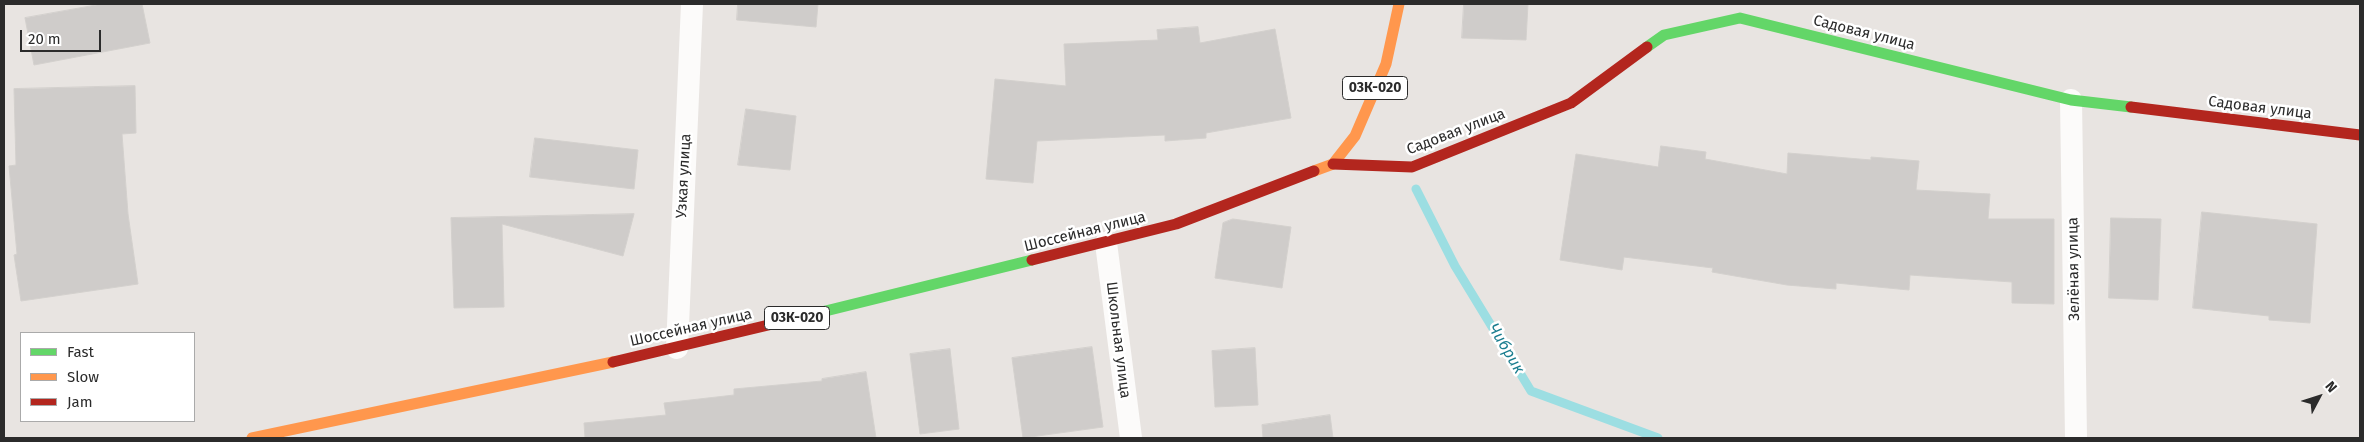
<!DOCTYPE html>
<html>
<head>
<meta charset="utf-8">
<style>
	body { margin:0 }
	#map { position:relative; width:2364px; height:442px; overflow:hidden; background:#e8e4e1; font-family:"Fira Sans",sans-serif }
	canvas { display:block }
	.frame { position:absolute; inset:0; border:5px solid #2b2b2b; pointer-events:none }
	.legend { position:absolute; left:20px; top:332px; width:175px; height:90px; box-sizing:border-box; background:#fff; border:1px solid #aaa; margin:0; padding:6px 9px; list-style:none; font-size:15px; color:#2b2b2b }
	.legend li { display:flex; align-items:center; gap:10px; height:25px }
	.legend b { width:25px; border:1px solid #aaa }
	.north { position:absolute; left:2294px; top:372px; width:50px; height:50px; -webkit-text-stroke:4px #fff; paint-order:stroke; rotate:50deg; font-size:14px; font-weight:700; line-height:20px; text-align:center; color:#2b2b2b }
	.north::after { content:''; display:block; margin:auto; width:18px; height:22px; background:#2b2b2b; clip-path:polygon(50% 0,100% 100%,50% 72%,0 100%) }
	.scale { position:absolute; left:20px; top:30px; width:81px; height:22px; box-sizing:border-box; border:2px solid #2b2b2b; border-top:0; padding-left:6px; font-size:15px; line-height:18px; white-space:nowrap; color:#2b2b2b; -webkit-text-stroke:4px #fff; paint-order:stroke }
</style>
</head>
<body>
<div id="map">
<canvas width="2364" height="442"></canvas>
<div class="frame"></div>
<ul class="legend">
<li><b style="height:6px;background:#63d668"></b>Fast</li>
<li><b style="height:6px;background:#ff974d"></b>Slow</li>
<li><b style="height:6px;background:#b3261e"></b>Jam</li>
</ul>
<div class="north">N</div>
<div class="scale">20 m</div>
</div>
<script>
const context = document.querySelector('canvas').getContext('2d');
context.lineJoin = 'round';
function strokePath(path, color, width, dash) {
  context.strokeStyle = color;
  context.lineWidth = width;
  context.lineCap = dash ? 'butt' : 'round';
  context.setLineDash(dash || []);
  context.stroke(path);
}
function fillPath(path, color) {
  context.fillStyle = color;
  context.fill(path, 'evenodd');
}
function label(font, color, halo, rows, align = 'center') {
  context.font = font + ' "Fira Sans",sans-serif';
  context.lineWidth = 5;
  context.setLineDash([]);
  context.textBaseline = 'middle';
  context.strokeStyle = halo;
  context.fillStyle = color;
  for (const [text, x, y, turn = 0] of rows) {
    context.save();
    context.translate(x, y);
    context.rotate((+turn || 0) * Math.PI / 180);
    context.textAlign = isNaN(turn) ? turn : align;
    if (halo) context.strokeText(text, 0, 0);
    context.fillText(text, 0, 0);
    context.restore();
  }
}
strokePath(new Path2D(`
	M1416,189L1455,266L1531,391L1658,438`), '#9cdee2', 9);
const building = new Path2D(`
	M102,4H142L150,43L34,65L25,18Z
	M738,4H818L816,27L737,20Z
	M1464,4H1528L1526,40L1462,38Z
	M1198,27L1200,43L1275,29L1291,118L1206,133V138L1165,141V135L1037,141L1033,183L986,179L995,79L1066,86L1064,44L1158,40L1157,30Z
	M135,86L136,133L122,134L128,214L138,284L21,301L14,255L17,254L9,166L16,165L14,89Z
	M746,109L796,116L790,170L738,165Z
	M535,138L638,150L634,189L530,177Z
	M1661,146L1706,152L1705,159L1787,174L1788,153L1871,160V157L1919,161L1916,190L1990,194L1988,219H2054V304L2012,303V282L1910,275L1909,290L1836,283V289L1787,285L1712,272L1713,268L1624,257L1622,270L1560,260L1576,154L1658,167Z
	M2202,212L2317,224L2310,323L2269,320V316L2193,308Z
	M634,214L623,256L502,224L504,307L454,308L451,218Z
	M2111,218L2161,219L2158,300L2109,298Z
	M1233,219L1291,227L1282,288L1215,278L1223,223Z
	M1092,347L1103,427L1023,438L1012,358Z
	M1255,348L1258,405L1215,407L1212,351Z
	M950,349L959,429L920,434L910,354Z
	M866,372L876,438H585L584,423L666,415L664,403L734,395V389L822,381V379Z
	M1330,415L1333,438H1263L1262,425Z`);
fillPath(building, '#cfccca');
strokePath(building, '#d3d0cd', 1);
strokePath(new Path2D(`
	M2071,100L2076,438
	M1106,243L1131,438
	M677,348L692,4`), '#fcfbfa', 22);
strokePath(new Path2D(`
	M1647,47L1664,35L1740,18L2071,100L2131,107
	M781,322L1032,260`), '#63d668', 11);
strokePath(new Path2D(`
	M1314,171L1333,164L1355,136L1386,64L1399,4
	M252,438L613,362`), '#ff974d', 11);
strokePath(new Path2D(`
	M2131,107L2360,135
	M1333,164L1412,167L1571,103L1647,47
	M1032,260L1176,224L1314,171
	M613,362L781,322`), '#b3261e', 11);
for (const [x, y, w] of [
	[1375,88,65],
	[797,318,65]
]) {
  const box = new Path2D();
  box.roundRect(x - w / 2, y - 11.5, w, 23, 4);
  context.fillStyle = '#fff';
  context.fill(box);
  strokePath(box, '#2b2b2b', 1);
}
label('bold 14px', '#2b2b2b', null, [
	["03К-020",1375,88],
	["03К-020",797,318]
]);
label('15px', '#2b2b2b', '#fff', [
	["Садовая улица",1864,33,14],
	["Садовая улица",2260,108,7],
	["Садовая улица",1456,132,-21],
	["Узкая улица",684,176,-87],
	["Шоссейная улица",1085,232,-14],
	["Зелёная улица",2074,269,-91],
	["Шоссейная улица",691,328,-13],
	["Школьная улица",1118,340,83]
]);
label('italic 16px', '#1a7d8f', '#fff', [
	["Чибрик",1506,349,59]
]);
</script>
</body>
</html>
